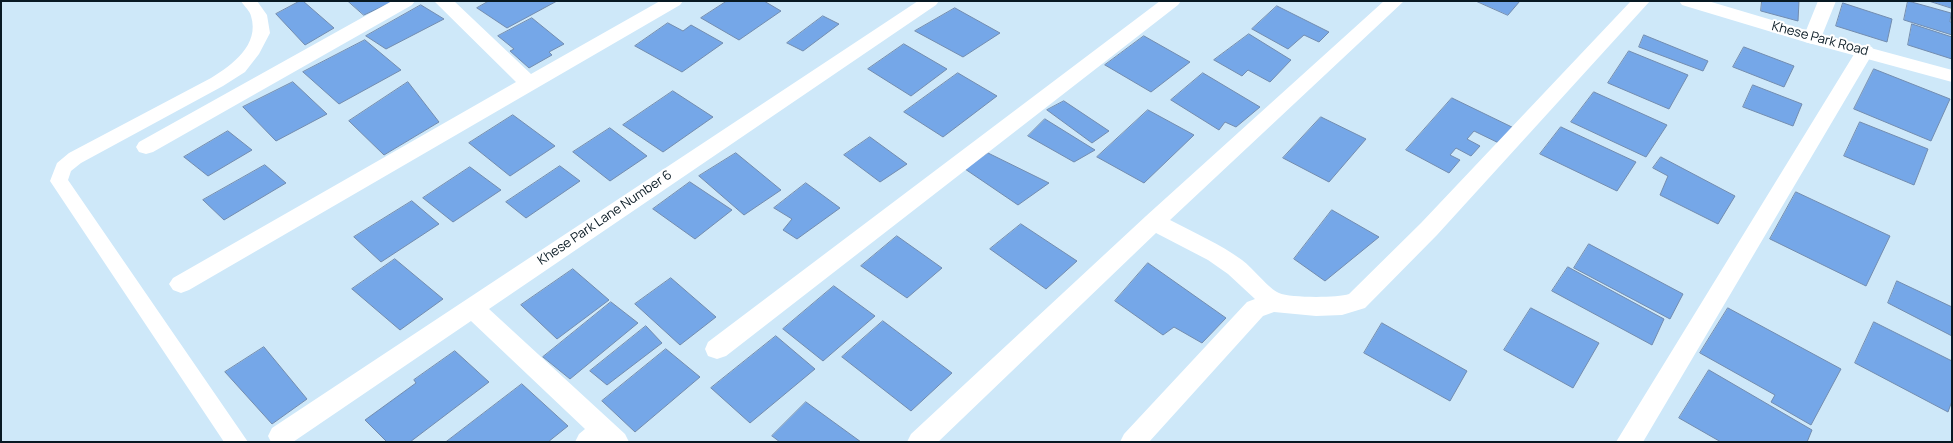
<!DOCTYPE html>
<html>
<head>
<meta charset="utf-8">
<style>
	body { margin:0 }
	#map { position:relative; width:1953px; height:443px; overflow:hidden; background:#cee8f9; font-family:Manrope,sans-serif }
	canvas { display:block }
	.frame { position:absolute; inset:0; border:2px solid #081923; pointer-events:none }
</style>
</head>
<body>
<div id="map">
<canvas width="1953" height="443"></canvas>
<div class="frame"></div>
</div>
<script>
const context = document.querySelector('canvas').getContext('2d');
context.lineJoin = 'round';
function fillPath(path, color) {
  context.fillStyle = color;
  context.fill(path, 'evenodd');
}
function strokePath(path, color, width, dash) {
  context.strokeStyle = color;
  context.lineWidth = width;
  context.lineCap = dash ? 'butt' : 'round';
  context.setLineDash(dash || []);
  context.stroke(path);
}
function label(font, color, halo, rows, align = 'center') {
  context.font = font + ' Manrope,sans-serif';
  context.lineWidth = 4;
  context.setLineDash([]);
  context.textBaseline = 'middle';
  context.strokeStyle = halo;
  context.fillStyle = color;
  for (const [text, x, y, turn = 0] of rows) {
    context.save();
    context.translate(x, y);
    context.rotate((+turn || 0) * Math.PI / 180);
    context.textAlign = isNaN(turn) ? turn : align;
    if (halo) context.strokeText(text, 0, 0);
    context.fillText(text, 0, 0);
    context.restore();
  }
}
const building = new Path2D(`
	M300,1H303L334,28L305,45L276,14Z
	M348,1H394L364,15Z
	M489,1H557L507,28L477,8Z
	M727,1H764L781,11L739,40L701,18Z
	M1476,1H1520L1508,15Z
	M1762,1H1799L1798,21L1761,11Z
	M1908,1L1951,13L1950,22H1952V35L1904,20Z
	M1929,1H1952V8Z
	M1843,3L1892,19L1887,42L1836,26Z
	M421,5L444,19L386,49L366,36Z
	M1277,6L1329,32L1319,42L1304,35L1288,49L1252,29Z
	M955,8L1000,33L963,57L915,31Z
	M823,16L839,24L803,51L787,43Z
	M532,18L564,44L549,52L552,55L529,68L510,51L514,49L498,36Z
	M668,23L683,31L691,25L723,43L682,72L635,46Z
	M1912,24L1952,37V59L1908,45Z
	M1249,34L1291,60L1270,82L1248,70L1242,76L1214,60Z
	M1644,35L1708,61L1703,71L1639,47Z
	M1144,36L1190,62L1151,92L1105,65Z
	M365,40L401,70L339,104L303,72Z
	M904,44L947,69L911,96L868,69Z
	M1744,47L1794,66L1784,87L1733,67Z
	M1629,51L1688,75L1669,109L1608,83Z
	M1874,69L1950,99L1931,141L1854,109Z
	M958,73L997,96L943,137L904,112Z
	M1203,73L1260,107L1236,127L1225,122L1219,130L1171,100Z
	M293,82L327,114L276,141L243,107Z
	M408,82L439,122L384,155L349,121Z
	M1753,85L1802,104L1793,126L1743,107Z
	M673,91L713,117L663,152L623,125Z
	M1594,92L1667,125L1646,157L1571,122Z
	M1452,98L1518,130L1505,146L1474,131L1467,139L1480,146L1471,156L1456,148L1450,155L1460,160L1449,173L1406,150Z
	M1064,101L1109,131L1092,143L1047,110Z
	M1148,110L1194,135L1144,183L1097,157Z
	M513,115L555,146L510,176L469,143Z
	M1321,117L1366,139L1329,182L1283,158Z
	M1045,119L1095,150L1074,162L1028,136Z
	M1860,122L1928,149L1914,185L1844,156Z
	M1561,127L1636,162L1617,191L1540,154Z
	M610,128L647,156L610,181L573,152Z
	M228,131L252,150L208,176L184,157Z
	M870,137L907,164L880,182L844,155Z
	M736,153L781,190L744,215L699,176Z
	M988,153L1049,183L1018,205L965,169Z
	M1661,157L1735,196L1718,224L1660,195L1668,176L1653,168Z
	M265,165L286,183L224,220L203,200Z
	M560,166L580,181L526,218L506,202Z
	M470,167L501,190L453,222L423,198Z
	M690,182L732,210L695,239L653,209Z
	M806,183L840,208L797,239L783,230L792,219L774,208Z
	M1796,192L1890,236L1866,286L1770,239Z
	M412,201L439,224L381,262L354,237Z
	M1332,210L1379,237L1325,281L1294,259Z
	M1021,224L1077,261L1046,289L990,249Z
	M897,236L942,268L907,298L861,266Z
	M1589,244L1683,294L1670,319L1574,268Z
	M395,259L443,299L400,330L352,289Z
	M1148,263L1226,318L1202,343L1174,327L1163,335L1115,301Z
	M1568,267L1664,319L1652,345L1552,291Z
	M573,269L609,300L557,339L521,305Z
	M671,278L716,317L680,345L635,304Z
	M1897,281L1952,307V336L1888,303Z
	M834,286L875,316L823,361L783,329Z
	M611,302L638,323L570,379L543,357Z
	M1531,308L1599,343L1573,388L1504,350Z
	M1728,308L1841,369L1811,425L1771,402L1775,395L1700,353Z
	M883,321L952,373L911,411L842,357Z
	M1874,322L1952,361V401L1948,412L1855,363Z
	M1382,323L1467,371L1450,401L1364,353Z
	M646,326L662,343L607,385L590,371Z
	M776,336L815,369L750,423L711,388Z
	M264,347L307,399L272,424L225,372Z
	M666,349L700,377L635,432L602,401Z
	M455,351L489,382L410,442H387L365,420L416,383L414,380Z
	M1709,370L1812,430L1807,442H1721L1679,418Z
	M522,384L568,426L548,442H446Z
	M806,402L861,442H780L772,436Z`);
fillPath(building, '#75a7e8');
strokePath(building, '#728caf', 1);
fillPath(new Path2D(`
	M241,1H257L267,15L270,33L259,54L245,72L223,86L81,163L71,171L68,180L248,442H224L50,181L57,163L69,153L211,78C232,65 260,45 251,16C250,11 244,6 241,1Z`), '#fff');
fillPath(new Path2D(`
	M392,1H415L412,5L153,152L146,154L139,152L136,147L139,142Z
	M434,1H454L531,74L660,1H683L680,5L189,290L181,293L173,290L169,284L173,278L516,82Z
	M918,1H939L936,5L489,309L625,434L629,442H575L579,434L585,429L471,321L293,442H271L268,436L272,428Z
	M1160,1H1181L1178,5L726,356L717,359L708,356L705,349L708,342Z
	M1384,1H1404L1170,220C1195,233 1220,244 1242,260C1253,268 1269,289 1279,293C1290,298 1337,298 1349,294L1421,223L1631,1H1650L1437,235L1365,308L1342,315L1316,316L1274,312L1263,316L1149,442H1120L1124,434L1247,302L1255,299L1228,274L1208,260L1156,233L938,442H907L911,434L1146,216Z
	M1818,1H1836L1821,38L1819,42L1812,44L1805,42L1803,38Z
	M1865,45L1872,47L1874,51L1643,442H1616L1856,51L1858,47Z`), '#fff');
fillPath(new Path2D(`
	M1679,1H1708L1819,34L1952,70V82L1805,42L1682,5Z`), '#fff');
label('13px', '#081923', '#fff', [
	["Khese Park Road",1820,39,15],
	["Khese Park Lane Number 6",605,218,-34]
]);
</script>
</body>
</html>
